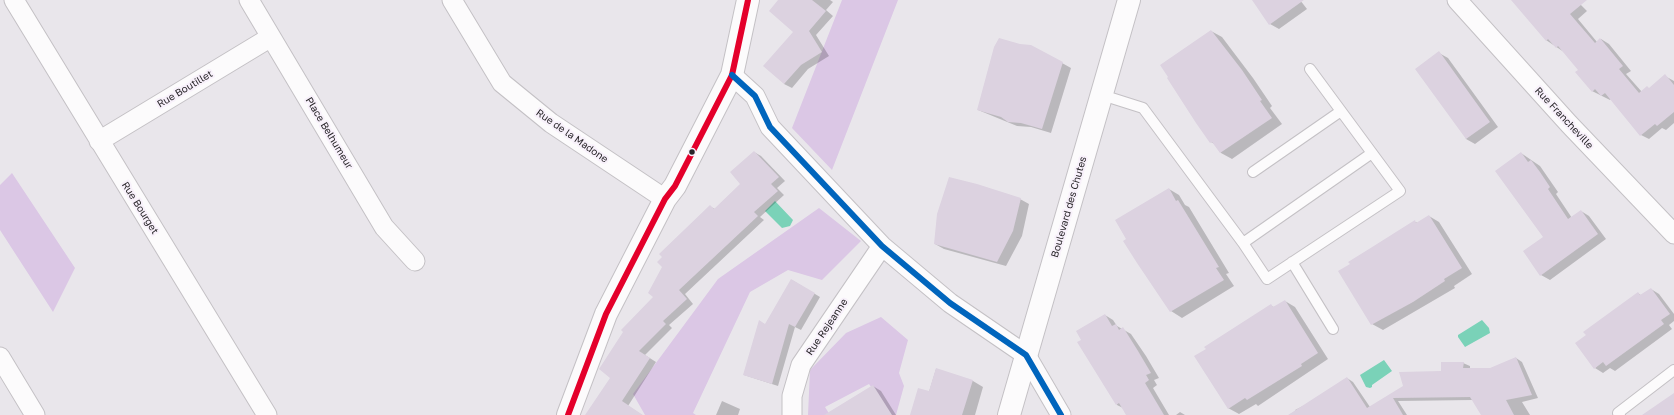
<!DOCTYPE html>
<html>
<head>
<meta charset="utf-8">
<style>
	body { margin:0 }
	canvas { display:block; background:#e9e6eb }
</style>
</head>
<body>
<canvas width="1674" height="415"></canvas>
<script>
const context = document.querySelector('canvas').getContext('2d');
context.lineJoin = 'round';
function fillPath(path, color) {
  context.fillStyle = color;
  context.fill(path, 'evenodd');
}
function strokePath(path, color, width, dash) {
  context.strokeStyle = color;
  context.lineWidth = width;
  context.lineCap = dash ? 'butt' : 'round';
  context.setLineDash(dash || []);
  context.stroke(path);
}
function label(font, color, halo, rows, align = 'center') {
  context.font = font + ' "Golos Text",sans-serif';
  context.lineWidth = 4;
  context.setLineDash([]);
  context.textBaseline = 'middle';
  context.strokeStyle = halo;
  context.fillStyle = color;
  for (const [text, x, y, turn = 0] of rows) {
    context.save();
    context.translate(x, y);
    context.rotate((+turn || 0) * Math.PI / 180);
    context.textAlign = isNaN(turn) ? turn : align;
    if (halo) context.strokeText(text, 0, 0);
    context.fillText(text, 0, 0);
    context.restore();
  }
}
fillPath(new Path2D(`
	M842,0H898L832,170L792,128Z
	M12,173L75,268L53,312L0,230V185Z
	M819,208L861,241L822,280L788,270L750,292L693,413L696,415H645L633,394L718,279Z
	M881,317L908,340L899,373L904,386L896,415H891L869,384L825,407L830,415H808L810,370L846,333Z`), '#dbc7e5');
fillPath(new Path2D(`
	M775,201L793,220L790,226L782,228L765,211Z
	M1482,320L1489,328L1490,333L1465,347L1458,337V335Z
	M1384,360L1392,371L1372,385V387L1370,388L1366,387L1360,375Z`), '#7ad2b8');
fillPath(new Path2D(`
	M779,0H830L833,2L826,10L833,16L816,35L829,56L808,69L792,88L784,84L794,32Z
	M1253,0H1300L1307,9L1279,29L1270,24Z
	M1512,0H1576L1587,11L1578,19L1597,42L1601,39L1609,44L1631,71L1626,74L1642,92L1650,88L1665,76L1674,81V123L1666,130L1662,128L1649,139L1641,135L1611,99L1610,100L1592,91L1580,70L1564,52L1546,40Z
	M1211,31L1222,37L1253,78L1272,106L1270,108L1282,124L1232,159L1221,153L1216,145L1211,142Z
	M1439,53L1448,58L1498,127L1475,144L1466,139Z
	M1062,63L1071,68L1051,133L1031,127L1017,126L978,110Z
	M754,152L761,156L785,181L777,188L784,195L760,217L764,220L685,294L693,304L669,325L672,328L645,355L656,362L628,406L633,415H596L612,378L655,297L711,207L715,209L742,184Z
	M1521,153L1540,166L1558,192L1556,194L1572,218L1581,211L1589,216L1606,239L1550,280L1541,275L1544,238Z
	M1169,189L1179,195L1185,205L1189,207L1229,273L1226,274L1234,286L1182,318L1171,311L1138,262Z
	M1020,199L1029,204L1022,236L1006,266L944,249L935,244Z
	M1429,216L1439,222L1472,274L1454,286L1455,288L1383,330L1372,324L1415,222L1418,223Z
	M792,280L820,297L801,330L795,327L778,386L744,375L765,325Z
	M1651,289L1659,294L1674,314V321L1669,325L1672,329L1615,371L1610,368L1603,373L1595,368L1638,293L1642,296Z
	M1285,301L1295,307L1328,359L1258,406L1256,404L1239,414L1228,408L1271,306L1274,307Z
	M1105,315L1113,320L1117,326L1131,334L1146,356L1159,378L1154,380L1157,385L1153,388L1169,415H1127L1123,408L1117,405Z
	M1516,358L1522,362L1538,398L1522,402L1530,415H1482L1473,400L1398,401L1407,415H1298L1295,410L1309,403L1347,378L1353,382L1370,407L1463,363L1470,366V369H1490Z
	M936,369L973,381L983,387L975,415H911L929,392Z
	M873,386L881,391L896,415H842Z
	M722,401L740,409L738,415H716Z
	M1180,412L1185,415H1176Z`), '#0003');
fillPath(new Path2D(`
	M778,0H812L826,11L809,31L822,52L801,65L784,84L763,66L793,32L769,11Z
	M1252,0H1304L1269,25Z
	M1511,0H1587L1570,14L1595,43L1600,38L1623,66L1619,69L1639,93L1647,86L1649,88L1665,74L1674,85V112L1657,126L1655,124L1640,136L1605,93L1601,96L1595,89L1592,92L1575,72L1578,70L1558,46L1556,48L1548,39L1546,41Z
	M1211,30L1242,70L1262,100L1260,101L1272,118L1220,153L1212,142L1210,143L1196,123L1167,78L1168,77L1160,65Z
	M999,38L1020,44L1031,45L1063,62L1042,129L1021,123L1008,122L1001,117L977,110L994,47Z
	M1439,51L1490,122L1466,139L1415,69Z
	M754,151L779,177L771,184L778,191L754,212L758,216L679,290L687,299L663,321L666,324L639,351L650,358L622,401L643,415H585L610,378L599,369L623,332L621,330L653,297L648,293L662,267L657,262L662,257L659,254L710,205L714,209L740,184L730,172Z
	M1521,152L1528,162L1531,160L1540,172L1550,187L1548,189L1568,219L1581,210L1598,234L1540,276L1523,251L1543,237L1495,171Z
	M949,177L977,184L1021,198L1013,231L997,262L934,244L937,214Z
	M1169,188L1176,201L1178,200L1219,267L1216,268L1224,280L1170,312L1137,263L1123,241L1126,239L1115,220Z
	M1429,215L1462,268L1444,279L1445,281L1413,302L1371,325L1338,271L1350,264L1348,262L1369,249L1415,220L1416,223Z
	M791,279L815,293L795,327L789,324L772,384L743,375L759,320L765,324Z
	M1651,288L1670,314L1661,320L1664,324L1606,366L1603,362L1594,369L1575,343L1586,335L1583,332L1638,292L1640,295Z
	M1285,300L1318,353L1301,364L1302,366L1247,400L1245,398L1228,409L1194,356L1206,349L1204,347L1271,304L1273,307Z
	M1105,314L1112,326L1116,324L1119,330L1123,327L1138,351L1151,373L1146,375L1149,380L1145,383L1164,415H1126L1119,403L1116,405L1077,342L1081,340L1076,331Z
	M1516,357L1532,395L1506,400L1514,415H1481L1470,397L1393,398L1403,415H1288L1347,377L1367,408L1403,386L1399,372L1441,371V362H1464L1463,368H1490Z
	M936,368L973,380L962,415H910L918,388L929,391Z
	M873,385L892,415H824Z
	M1674,393V415H1642Z`), '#dcd2e0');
const lane = new Path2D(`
	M1102,95L1143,108L1243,243L1267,279L1400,191L1310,69
	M1253,172L1341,111
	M1243,243L1372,153
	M1292,262L1333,329
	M1620,415L1618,413L1674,370`);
const street = new Path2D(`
	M14,0L267,415
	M249,0L384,227L415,261
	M452,0L502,83L551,123L665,199
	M1457,0L1569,124L1674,234
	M732,75L755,96L770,127L882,246L950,303L1026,355L1061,415
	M99,141L271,37
	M0,357L35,415
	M792,415V396L801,365L882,246`);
const secondary = new Path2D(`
	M568,415L606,314L665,199L675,186L732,75L748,0
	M1009,415L1129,0`);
strokePath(lane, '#c4c1c5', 12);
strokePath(street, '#c4c1c5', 21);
strokePath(secondary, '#c4c1c5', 24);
strokePath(lane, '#fcfbfc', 10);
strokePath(street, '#fcfbfc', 19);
strokePath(secondary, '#fcfbfc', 22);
strokePath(new Path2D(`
	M568,415L606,314L665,199L675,186L732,75L748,0`), '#e4002b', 6);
strokePath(new Path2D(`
	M732,75L755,96L770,127L882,246L950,303L1026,355L1061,415`), '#0065bd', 6);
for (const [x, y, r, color] of [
	[692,152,3.5,"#282529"]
]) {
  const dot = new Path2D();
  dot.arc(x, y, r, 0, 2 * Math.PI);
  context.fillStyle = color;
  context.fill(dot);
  strokePath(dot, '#f8f1fb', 1.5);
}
label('10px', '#282529', '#f8f1fb', [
	["Rue Boutillet",185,89,-31],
	["Rue Francheville",1564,118,47],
	["Place Belhumeur",329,133,59],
	["Rue de la Madone",572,136,35],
	["Boulevard des Chutes",1069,207,-74],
	["Rue Bourget",140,208,58],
	["Rue Rejeanne",827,327,-56]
]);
</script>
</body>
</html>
